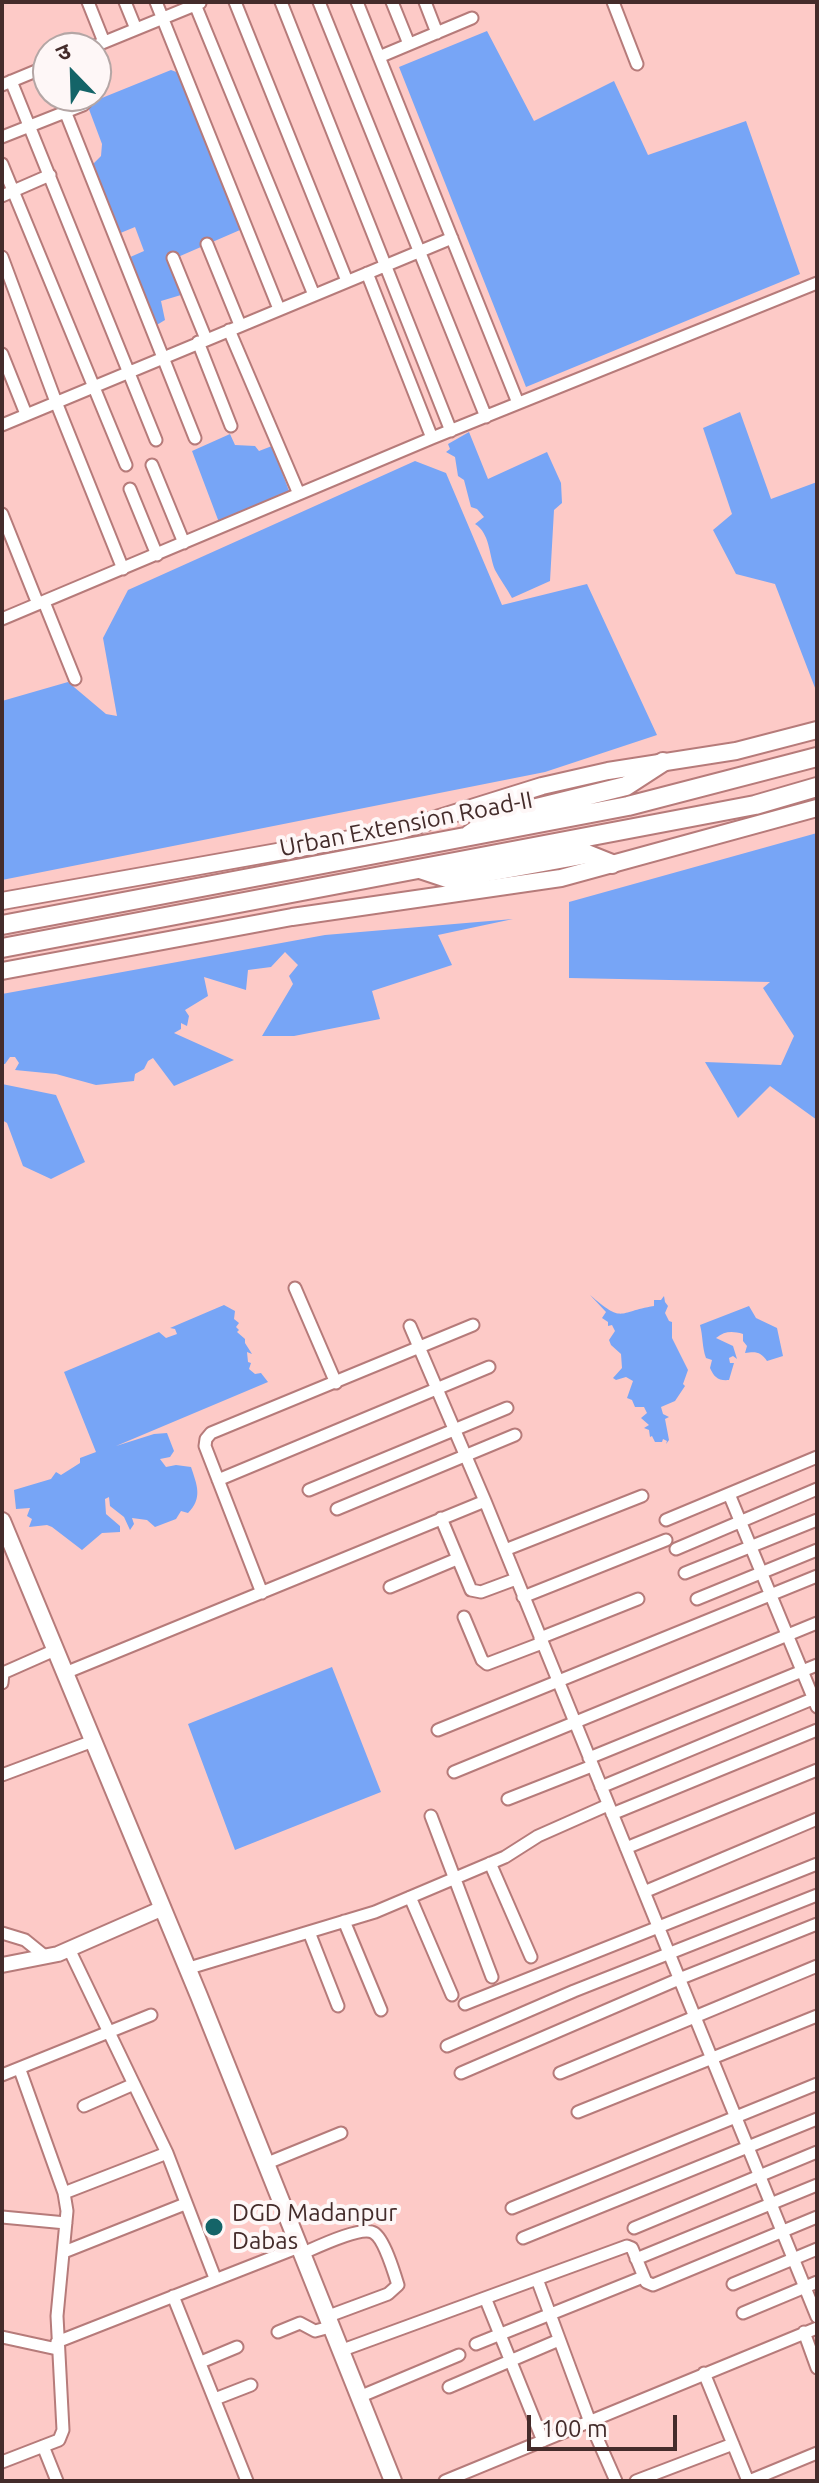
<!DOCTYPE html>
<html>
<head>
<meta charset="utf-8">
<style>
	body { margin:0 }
	#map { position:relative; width:819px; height:2483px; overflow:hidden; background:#fdcac7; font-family:Ubuntu,"Noto Sans Devanagari",sans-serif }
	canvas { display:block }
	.frame { position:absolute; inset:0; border:4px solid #442c2b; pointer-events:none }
	.north { position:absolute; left:32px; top:32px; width:80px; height:80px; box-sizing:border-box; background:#fef7f7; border:2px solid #b4a6a5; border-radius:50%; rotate:337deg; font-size:22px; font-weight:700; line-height:32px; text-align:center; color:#442c2b }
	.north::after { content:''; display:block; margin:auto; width:28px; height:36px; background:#146468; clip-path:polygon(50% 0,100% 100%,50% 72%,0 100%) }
	.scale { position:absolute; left:527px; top:2415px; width:150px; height:36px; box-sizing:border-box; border:4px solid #442c2b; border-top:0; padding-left:10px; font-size:24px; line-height:28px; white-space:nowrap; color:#442c2b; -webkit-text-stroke:6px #fef7f7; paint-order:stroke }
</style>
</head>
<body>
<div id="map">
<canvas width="819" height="2483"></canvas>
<div class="frame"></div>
<div class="north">उ</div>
<div class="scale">100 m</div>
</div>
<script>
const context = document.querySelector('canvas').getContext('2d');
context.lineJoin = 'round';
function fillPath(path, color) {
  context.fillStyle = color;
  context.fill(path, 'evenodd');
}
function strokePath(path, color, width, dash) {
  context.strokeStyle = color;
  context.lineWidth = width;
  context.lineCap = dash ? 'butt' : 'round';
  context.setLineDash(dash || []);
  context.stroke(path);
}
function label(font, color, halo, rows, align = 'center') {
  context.font = font + ' Ubuntu,sans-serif';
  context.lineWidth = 8;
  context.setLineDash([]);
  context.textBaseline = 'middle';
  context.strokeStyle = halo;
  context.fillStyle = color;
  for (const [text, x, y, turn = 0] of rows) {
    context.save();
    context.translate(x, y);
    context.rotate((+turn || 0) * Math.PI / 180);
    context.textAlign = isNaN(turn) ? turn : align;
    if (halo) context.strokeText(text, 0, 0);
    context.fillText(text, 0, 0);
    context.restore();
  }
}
fillPath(new Path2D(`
	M487,31L534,121L614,81L648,155L746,121L800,274L526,387L399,67Z
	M171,70L179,73L240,230L171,260L181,295L161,301L165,320L155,326L128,258L144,251L135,227L118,234L91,166L101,156L102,144L87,104Z
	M740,412L771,499L817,482V693L775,584L736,574L713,530L732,514L703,428Z
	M469,432L488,479L547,452L561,483L562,503L554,510L550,581L512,598C507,589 500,579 495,570C489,555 490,533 475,524L484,517L477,509L471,507L464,480L458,476L455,457L446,452L450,449L448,444Z
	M230,434L235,445L255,446L259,451L272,446L291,496L220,525L192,451Z
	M415,461L446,473L502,605L587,584L657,735L545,772L2,880V701L68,682L106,714L117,716L103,638L128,590Z
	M817,833V1120L770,1086L738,1118L705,1062L781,1065L794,1036L763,988L770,982L569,978V902Z
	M513,919L438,935L452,965L372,991L380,1019L294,1036H262L293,984L289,976L298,965L285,952L271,967L248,970L246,990L204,977L208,996L185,1010L189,1016L187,1026L181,1023V1029L174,1033L234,1060L174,1086L153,1058L148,1061L144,1069L135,1074L134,1081L96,1085L56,1074L15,1070L19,1063L15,1057H10L5,1064H2V994L325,935Z
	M2,1084L56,1095L85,1162L51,1179L23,1166L7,1123L2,1120Z
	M590,1295C624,1324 617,1312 654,1306V1300H661L664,1296L665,1302L668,1306L665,1313L669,1321L672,1322V1338L688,1370L683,1384L685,1386L675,1401L661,1407L663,1414L669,1417L665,1419L669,1440L666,1444L667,1441L663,1439L662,1442H655L652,1436L650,1437L649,1430L644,1428L649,1425L641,1418L647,1413L644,1407H635L632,1400L627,1398L633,1381L626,1377L616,1380L613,1378L622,1368L621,1354L611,1345L609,1340L615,1331L612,1325L608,1326V1322L602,1318L606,1312Z
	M224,1305L235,1311L234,1319L239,1323L236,1327L239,1330L237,1332L245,1339V1343L252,1354L247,1352L248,1362L251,1363L249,1369L255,1374L261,1373L268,1382L116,1446L154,1434L167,1433L174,1451L170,1457L160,1459L166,1467L176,1465L191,1467C197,1485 203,1498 188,1513L181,1511L176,1519L155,1527L147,1520L132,1518L134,1524L130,1530L124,1517L110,1506L109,1497L105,1499L106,1514L120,1526V1532L102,1533L82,1550L52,1527L47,1525L29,1527L32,1519L27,1516L30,1508L16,1509L14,1490L51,1479L56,1472L61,1475L80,1463V1458L96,1452L64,1372L159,1332L166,1338L177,1334L175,1329L170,1328Z
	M749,1306L756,1318L777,1328L783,1356L767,1361C761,1352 756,1351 745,1353L747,1346L743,1341V1334C732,1331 725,1331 716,1338L733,1346L737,1359L733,1356L729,1358L730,1363H734L729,1380C718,1381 714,1377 710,1368L712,1360L706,1358C702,1347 703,1336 700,1325Z
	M332,1667L381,1792L235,1850L188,1724Z`), '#77a5f6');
const minor = new Path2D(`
	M88,2L104,42
	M125,2L136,29
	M156,2L279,309
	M194,2L314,295
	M235,2L347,281
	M281,2L451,431
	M319,2L486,417
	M357,2L518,403
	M392,2L409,44
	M425,2L437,33
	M613,2L637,64
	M90,48L200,3
	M379,57L472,18
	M11,81L156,440
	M2,85L48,66
	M59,96L195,438
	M2,137L83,105L86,102L85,96
	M2,164L126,465
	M2,196L50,175
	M207,244L240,325
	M2,257L56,402L123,569
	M173,258L206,339
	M367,273L432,438
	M229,330L299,494
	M198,342L231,426
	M2,354L26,414
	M2,425L452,238
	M152,465L184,543
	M130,489L157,555
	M2,514L38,604
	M44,602L75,679
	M2,619L432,438L817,283
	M295,1288L336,1383
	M410,1326L485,1501L817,2317
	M218,1480L489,1367
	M309,1490L507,1408
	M729,1494L817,1707
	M337,1509L515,1435
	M441,1518L471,1590L481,1592L516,1579
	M666,1520L817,1457
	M676,1549L817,1489
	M505,1550L642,1496
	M685,1573L817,1520
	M390,1587L457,1559
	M262,1593L205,1446L206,1439L211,1433L473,1325
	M523,1597L666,1540
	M697,1599L817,1550
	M464,1617L482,1660L487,1664L542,1643
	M540,1638L638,1599
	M65,1673L485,1501
	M2,1683L3,1673L55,1650
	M438,1730L817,1576
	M589,1758L817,1665
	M454,1772L817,1623
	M2,1775L93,1741
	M601,1787L817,1697
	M508,1799L592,1766
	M612,1814L817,1730
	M431,1816L492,1977
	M626,1848L817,1770
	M490,1863L531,1957
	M644,1892L817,1819
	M410,1897L452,1995
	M344,1921L381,2010
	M309,1932L338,2006
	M2,1933L25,1940L46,1957
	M69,1949L167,2153L215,2278
	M186,1969L375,1912L505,1857L538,1836L608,1805
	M465,2004L817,1864
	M447,2046L574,1991L817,1895
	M461,2073L679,1979L817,1924
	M560,2073L817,1966
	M2,2075L151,2015
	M84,2106L134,2084
	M578,2112L817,2016
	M265,2164L341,2133
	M64,2193L167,2153
	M512,2208L817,2084
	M2,2217L66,2223
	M634,2228L817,2152
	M523,2238L817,2119
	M64,2252L185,2204
	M301,2254C315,2248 362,2225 374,2233C384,2239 394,2272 398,2285L388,2294L326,2317
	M636,2259L817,2185
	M537,2279L590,2422L616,2481
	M733,2284L817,2249
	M173,2296L247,2481
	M486,2300L543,2441
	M743,2313L817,2282
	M278,2332L300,2323L315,2331L330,2327
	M804,2332L817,2368
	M2,2337L57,2349
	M57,2342L299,2247
	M476,2344L643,2277
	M340,2351L627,2246L632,2248L646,2282L653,2285L817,2217
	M201,2362L237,2347
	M704,2373L748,2481
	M449,2387L559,2340
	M359,2397L459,2355
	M215,2399L251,2385
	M43,2446L57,2481
	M2,2462L59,2440L63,2430L57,2316L67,2211L64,2193L20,2070
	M445,2481L817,2328
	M636,2481L733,2444
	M749,2481L817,2453`);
const tertiary = new Path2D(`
	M2,1965L58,1954L163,1908`);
const secondary = new Path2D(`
	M2,1521L199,1996L393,2481`);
const primary = new Path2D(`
	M2,901L401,830L542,786L608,771L736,751L817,730
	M2,971L292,917L561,878L817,808`);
const trunk = new Path2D(`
	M469,835L492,819L626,786L663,762
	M420,869L450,879L587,854L612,864
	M2,925L628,806L817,757
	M2,948L755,805L817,787`);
strokePath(minor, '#b67b7a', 15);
strokePath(tertiary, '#b67b7a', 18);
strokePath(secondary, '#b67b7a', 20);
strokePath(primary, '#b67b7a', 20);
strokePath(trunk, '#b67b7a', 22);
strokePath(minor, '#fff', 11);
strokePath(tertiary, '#fff', 14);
strokePath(secondary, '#fff', 16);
strokePath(primary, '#fff', 16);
strokePath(trunk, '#fff', 18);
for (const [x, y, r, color] of [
	[214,2227,10,"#146468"]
]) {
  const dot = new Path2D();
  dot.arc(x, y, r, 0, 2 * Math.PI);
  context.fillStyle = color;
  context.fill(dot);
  strokePath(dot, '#fef7f7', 3);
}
label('24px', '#442c2b', '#fef7f7', [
	["Urban Extension Road-II",406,824,-11]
]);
label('24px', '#442c2b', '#fef7f7', [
	["DGD Madanpur",232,2213],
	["Dabas",232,2241]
], 'left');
</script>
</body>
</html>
